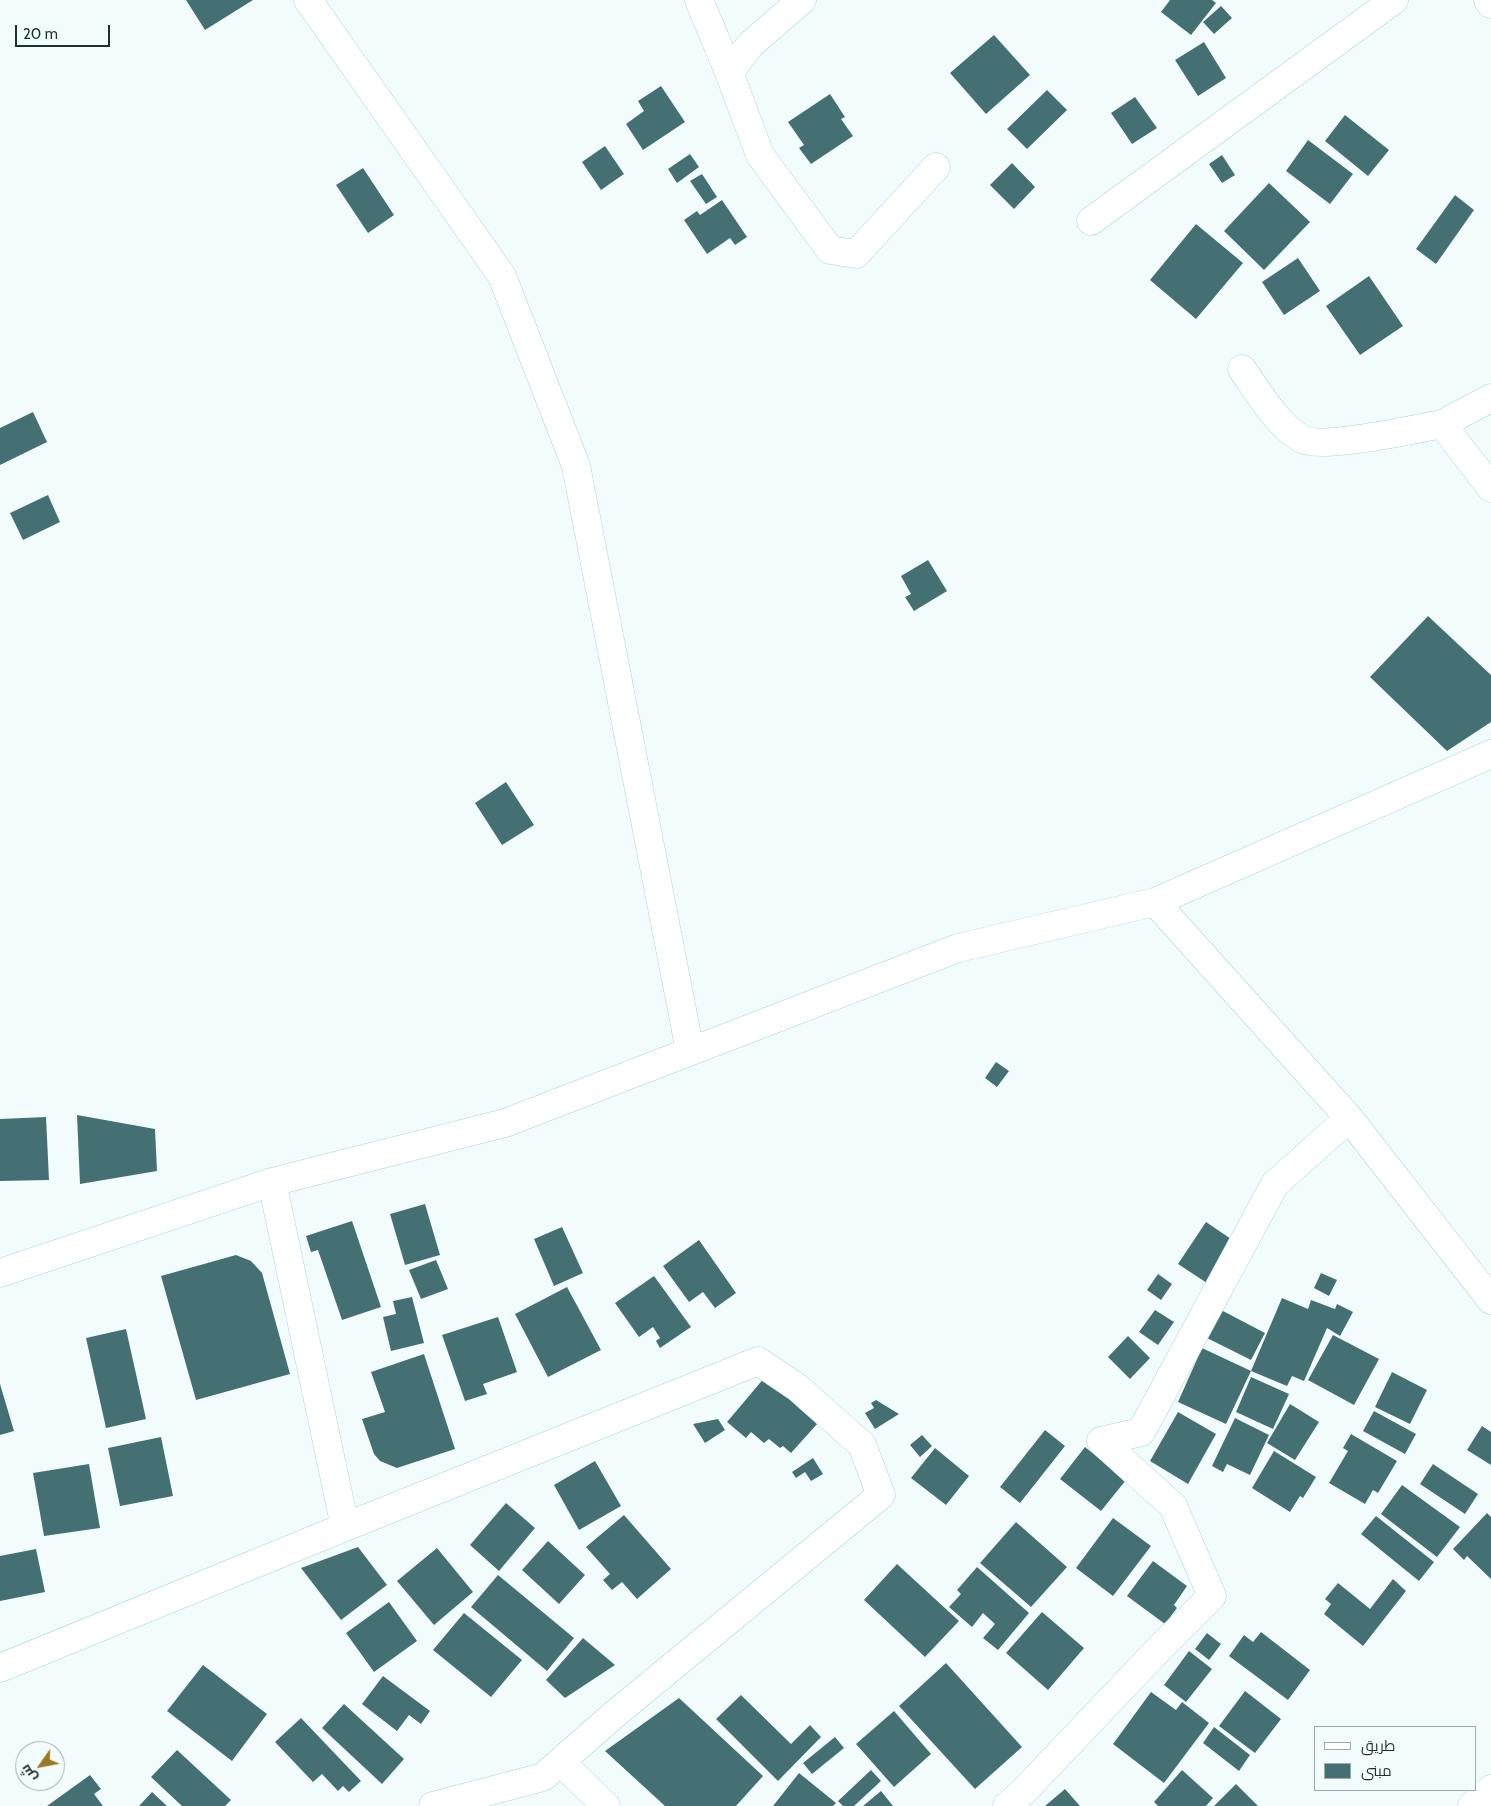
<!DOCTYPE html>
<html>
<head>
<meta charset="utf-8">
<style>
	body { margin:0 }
	#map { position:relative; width:1491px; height:1806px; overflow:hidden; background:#f3fcfd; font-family:Cabin,Cairo,sans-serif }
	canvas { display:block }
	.legend { position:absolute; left:1314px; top:1726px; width:162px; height:65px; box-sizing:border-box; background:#f3fcfd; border:1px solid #9daaac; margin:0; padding:6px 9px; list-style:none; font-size:15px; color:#1d3032 }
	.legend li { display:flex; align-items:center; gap:10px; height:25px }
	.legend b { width:25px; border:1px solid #9daaac }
	.north { position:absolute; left:15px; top:1741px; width:50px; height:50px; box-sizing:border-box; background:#f3fcfd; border:1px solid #9daaac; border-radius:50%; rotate:237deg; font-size:14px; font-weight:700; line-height:20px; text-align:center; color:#1d3032 }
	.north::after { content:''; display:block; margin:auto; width:18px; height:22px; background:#9d7824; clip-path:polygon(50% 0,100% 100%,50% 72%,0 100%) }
	.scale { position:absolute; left:15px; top:25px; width:95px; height:22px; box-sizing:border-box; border:2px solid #1d3032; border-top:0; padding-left:6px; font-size:15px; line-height:18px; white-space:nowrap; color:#1d3032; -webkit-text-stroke:4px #f3fcfd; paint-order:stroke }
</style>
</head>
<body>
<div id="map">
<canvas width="1491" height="1806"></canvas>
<ul class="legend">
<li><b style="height:6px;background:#fff"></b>طريق</li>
<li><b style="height:14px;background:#447074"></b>مبنى</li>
</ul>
<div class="north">ش</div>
<div class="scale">20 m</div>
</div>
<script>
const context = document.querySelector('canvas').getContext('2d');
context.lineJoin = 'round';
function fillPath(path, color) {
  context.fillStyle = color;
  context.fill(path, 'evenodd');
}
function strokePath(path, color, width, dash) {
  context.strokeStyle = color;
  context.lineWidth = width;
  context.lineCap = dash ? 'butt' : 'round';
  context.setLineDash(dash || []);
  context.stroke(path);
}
fillPath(new Path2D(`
	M186,0H253L205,30Z
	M1170,0H1212L1216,3L1191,35L1161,12Z
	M1221,6L1232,18L1214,34L1203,22Z
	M994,35L1030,75L986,114L950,73Z
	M1204,42L1226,78L1198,96L1175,60Z
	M661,86L685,122L643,150L626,124L644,111L638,101Z
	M1047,90L1067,110L1027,149L1007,129Z
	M830,94L845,117L841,119L853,136L811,164L799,148L804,145L788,122Z
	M1135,97L1157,128L1132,144L1111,113Z
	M1345,115L1389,150L1368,176L1325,141Z
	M1308,140L1353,174L1330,204L1286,171Z
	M605,146L624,174L601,190L582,162Z
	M690,154L699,167L677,183L668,169Z
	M1222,155L1235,175L1222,183L1209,164Z
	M1012,163L1035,187L1014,209L990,185Z
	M363,168L394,215L368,233L336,185Z
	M702,174L717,197L706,204L690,181Z
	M1269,183L1310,222L1264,270L1224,231Z
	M1455,195L1474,210L1436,264L1416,249Z
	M722,200L747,237L735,245L730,238L707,254L684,220L697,211L700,215Z
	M1196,224L1243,263L1196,319L1150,280Z
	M1298,258L1320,291L1284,315L1262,282Z
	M1369,276L1403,326L1360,355L1326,306Z
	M33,412L47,442L0,465V428Z
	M48,495L60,522L23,540L10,513Z
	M928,560L947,591L914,611L905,597L911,594L901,576Z
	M1428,616L1491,675V722L1447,751L1370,677Z
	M506,782L534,825L502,845L475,803Z
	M996,1062L1009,1071L997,1087L985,1078Z
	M77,1115L155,1129L157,1171L80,1184Z
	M46,1117L49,1180L0,1181V1119Z
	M425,1204L440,1255L405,1265L390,1214Z
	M352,1221L381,1307L342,1320L318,1250L311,1252L306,1236Z
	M1206,1222L1237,1243L1210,1285L1178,1264Z
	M562,1227L583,1273L554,1286L534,1239Z
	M699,1240L736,1293L715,1308L703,1292L689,1302L663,1266Z
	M236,1255L251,1261L262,1273L290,1374L196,1400L161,1276Z
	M436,1260L448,1289L421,1299L409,1270Z
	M1321,1273L1337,1280L1329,1296L1314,1288Z
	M1158,1274L1172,1284L1161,1300L1147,1290Z
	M654,1276L691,1327L660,1348L656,1341L660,1338L653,1327L639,1337L615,1303Z
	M567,1287L601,1350L548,1377L515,1314Z
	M412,1297L424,1343L391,1351L383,1317L396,1314L393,1301Z
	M1282,1298L1308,1309L1311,1300L1335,1309L1337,1304L1353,1312L1340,1336L1327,1328L1304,1381L1292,1376L1287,1386L1251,1371Z
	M1155,1310L1174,1322L1158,1345L1139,1332Z
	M1221,1310L1265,1333L1251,1360L1207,1338Z
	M498,1317L517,1372L483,1384L487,1394L465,1401L442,1335Z
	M126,1329L146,1419L106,1428L86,1338Z
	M1333,1335L1379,1359L1354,1405L1308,1380Z
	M1128,1336L1150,1358L1130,1379L1108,1357Z
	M1202,1348L1251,1371L1226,1424L1178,1402Z
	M424,1354L455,1449L397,1468L380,1461L374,1454L362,1419L385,1412L371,1372Z
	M1392,1372L1427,1390L1410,1424L1375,1407Z
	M765,1377L818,1423L791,1453L783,1446L780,1448L769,1439L764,1443L751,1432L746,1438L727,1422Z
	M1251,1377L1289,1394L1273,1429L1236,1412Z
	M0,1384L14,1431L0,1435Z
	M876,1400L899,1414L875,1429L865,1413L874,1408L871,1403Z
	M1290,1404L1319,1422L1295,1460L1267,1443Z
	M1374,1411L1416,1434L1405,1454L1363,1431Z
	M1178,1412L1216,1434L1188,1484L1150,1461Z
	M1235,1418L1269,1435L1250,1475L1227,1464L1223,1472L1212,1466Z
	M718,1419L725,1430L705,1443L693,1424Z
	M1482,1426L1491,1432V1465L1467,1450Z
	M1045,1430L1065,1446L1020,1503L1000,1487Z
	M1351,1434L1397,1461L1378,1493L1373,1490L1365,1504L1329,1483L1348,1451L1343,1448Z
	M922,1435L932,1446L920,1457L910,1445Z
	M161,1437L173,1496L120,1506L108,1448Z
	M1085,1447L1126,1480L1101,1511L1060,1479Z
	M935,1448L969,1476L946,1505L911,1478Z
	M1274,1451L1316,1477L1303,1498L1300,1496L1290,1512L1252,1488Z
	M813,1458L823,1474L811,1481L805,1472L796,1478L792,1472Z
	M595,1461L621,1506L579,1530L554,1485Z
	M89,1464L100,1528L44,1536L33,1473Z
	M1433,1464L1478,1494L1465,1514L1420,1484Z
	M1402,1485L1460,1527L1437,1557L1381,1514Z
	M506,1503L535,1528L499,1571L470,1545Z
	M1487,1513L1491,1517V1579L1467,1556L1464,1560L1453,1549Z
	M624,1515L671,1569L637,1599L622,1582L612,1590L603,1580L610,1574L586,1547Z
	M1376,1516L1434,1562L1419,1581L1361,1534Z
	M1113,1518L1151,1546L1113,1596L1076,1568Z
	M1016,1522L1067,1567L1031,1607L980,1563Z
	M548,1541L585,1575L559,1604L522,1570Z
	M358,1547L387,1585L341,1620L301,1568Z
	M437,1548L473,1592L434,1625L397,1581Z
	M36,1549L45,1592L0,1601V1556Z
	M1153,1561L1187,1586L1174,1605L1177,1608L1165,1624L1127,1596Z
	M897,1564L959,1621L925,1657L864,1600Z
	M977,1567L1029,1613L998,1650L983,1638L995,1624L983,1613L972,1627L949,1607L961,1594L957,1590Z
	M498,1575L574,1638L547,1671L471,1607Z
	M1393,1579L1406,1591L1363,1646L1324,1614L1331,1604L1325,1599L1338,1583L1370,1609Z
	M389,1602L417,1641L374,1672L346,1633Z
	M1042,1612L1084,1648L1048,1690L1006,1653Z
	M464,1613L522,1660L491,1697L433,1650Z
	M1261,1632L1310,1670L1288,1700L1229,1656L1244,1635L1253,1642Z
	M1207,1633L1221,1644L1209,1660L1195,1649Z
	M583,1638L615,1665L565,1698L546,1680Z
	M1189,1651L1212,1669L1186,1702L1164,1685Z
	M946,1663L1022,1747L975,1789L899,1706Z
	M203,1665L267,1714L232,1761L167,1711Z
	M383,1676L430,1711L421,1724L409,1715L397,1731L362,1704Z
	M1245,1691L1281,1719L1255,1753L1219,1726Z
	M1151,1692L1176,1710L1182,1702L1209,1723L1164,1783L1113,1744Z
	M741,1695L791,1744L810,1725L821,1737L778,1781L716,1719Z
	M679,1698L763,1776L736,1806H665L605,1751Z
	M344,1704L404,1759L382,1784L322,1728Z
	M894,1711L931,1754L894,1787L856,1744Z
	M301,1718L361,1781L349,1792L343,1786L338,1791L322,1774L313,1782L275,1742Z
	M1214,1727L1250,1755L1239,1771L1203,1743Z
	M835,1737L844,1748L812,1774L803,1763Z
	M177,1750L231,1800L225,1806H182L151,1777Z
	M871,1770L881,1781L854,1806H843L838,1801Z
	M1182,1770L1213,1798L1206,1806H1158L1154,1802Z
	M799,1773L836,1803L833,1806H773Z
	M90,1775L101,1789L94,1794L103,1806H47Z
	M1236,1784L1258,1806H1214Z
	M1065,1789L1080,1806H1045Z
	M881,1791L893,1806H863Z
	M152,1792L167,1806H139Z`), '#447074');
const street = new Path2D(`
	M308,0L502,276L576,466L690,1051
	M699,0L729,72
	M802,0L751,44L729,72L760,155L830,250L856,254L936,167
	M1488,0L1491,4
	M1091,221L1394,0
	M1242,369C1259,393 1276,424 1302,439C1322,450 1416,429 1442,424L1491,488
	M1442,424L1491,398
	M1155,902L1349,1118L1491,1300
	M272,1182L345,1527L758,1361L798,1388L862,1445L881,1495L616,1713L543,1777L433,1806
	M0,1273L272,1182L505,1123L958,948L1155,902L1491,754
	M0,1668L345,1527
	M561,1762L606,1806
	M1007,1806L1024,1791L1154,1654L1212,1596L1173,1506L1101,1441L1141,1432L1275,1184L1349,1118
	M1472,1806L1491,1789`);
strokePath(street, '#a7d5da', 29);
strokePath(street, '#fff', 28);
</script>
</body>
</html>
